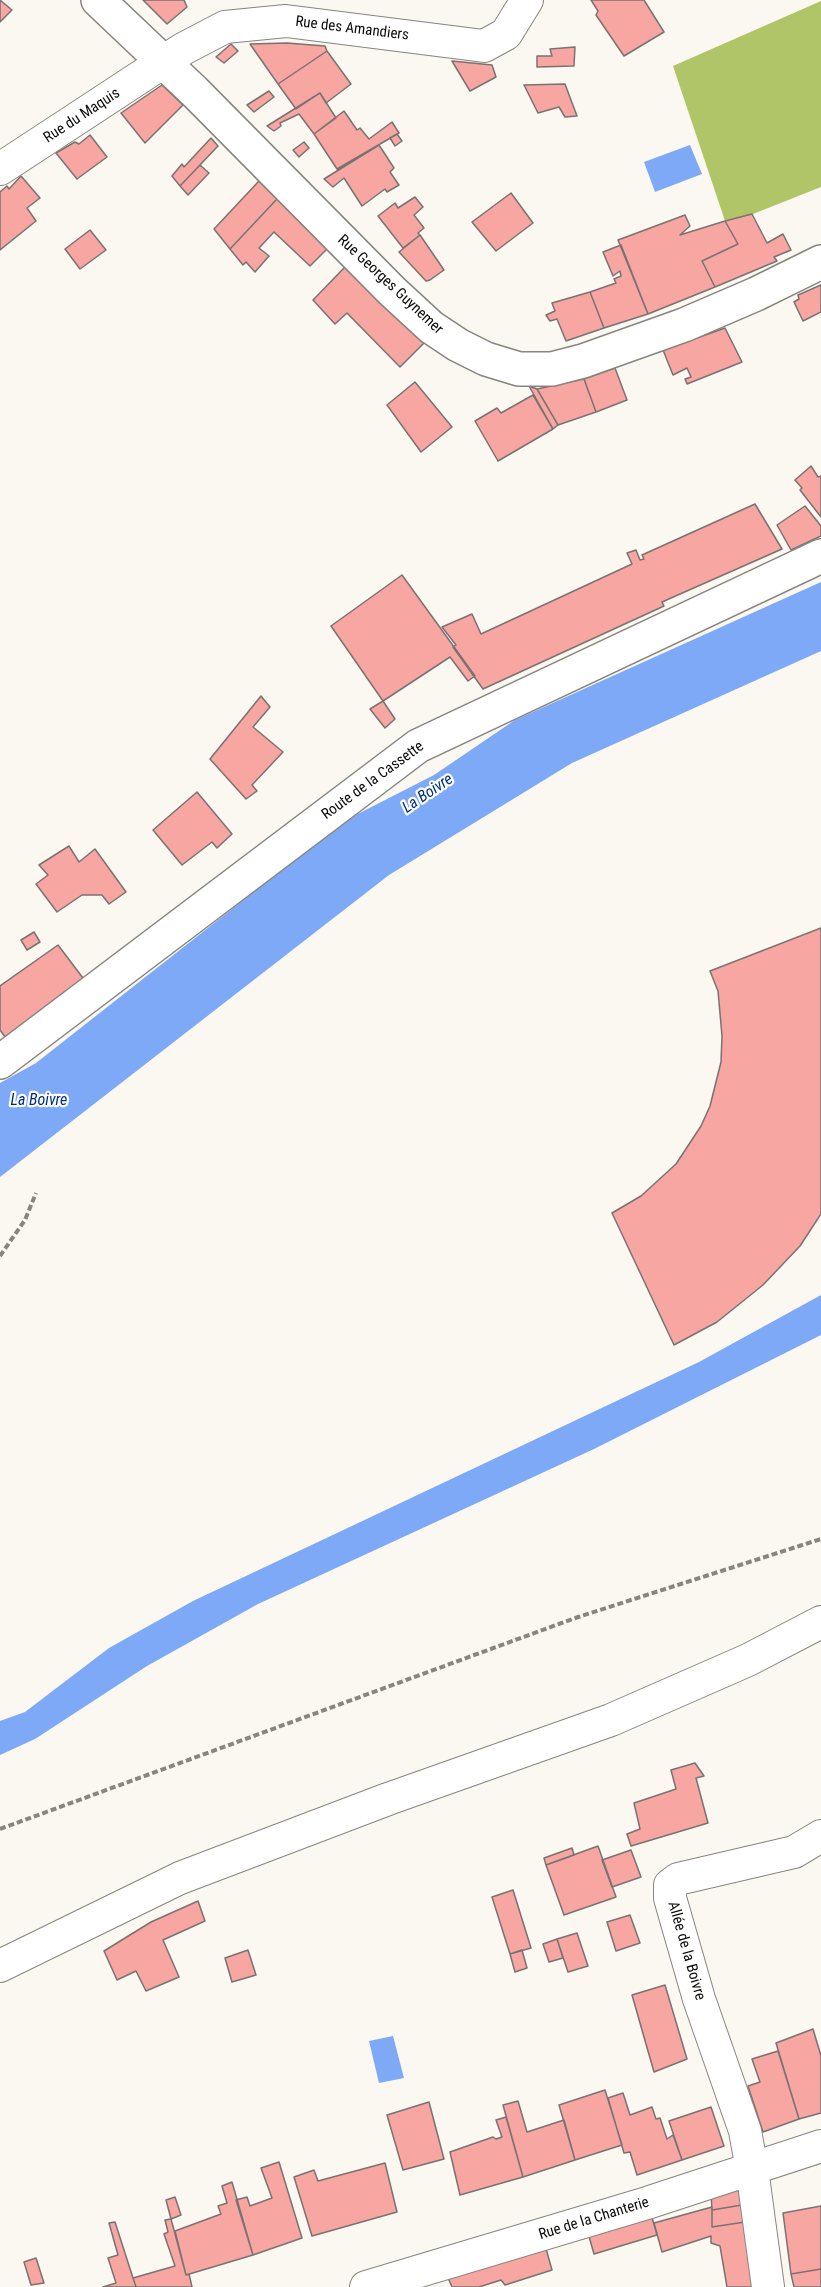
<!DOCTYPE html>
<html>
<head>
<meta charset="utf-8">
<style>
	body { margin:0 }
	canvas { display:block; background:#fbf7f1 }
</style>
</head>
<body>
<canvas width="821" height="2287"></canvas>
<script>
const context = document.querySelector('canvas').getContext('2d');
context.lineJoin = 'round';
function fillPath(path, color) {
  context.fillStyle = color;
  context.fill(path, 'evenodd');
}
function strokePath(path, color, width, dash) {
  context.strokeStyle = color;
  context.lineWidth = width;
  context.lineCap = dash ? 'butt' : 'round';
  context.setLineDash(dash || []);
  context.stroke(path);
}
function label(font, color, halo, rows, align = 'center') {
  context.font = font + ' "Roboto Condensed",sans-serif';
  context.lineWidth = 4.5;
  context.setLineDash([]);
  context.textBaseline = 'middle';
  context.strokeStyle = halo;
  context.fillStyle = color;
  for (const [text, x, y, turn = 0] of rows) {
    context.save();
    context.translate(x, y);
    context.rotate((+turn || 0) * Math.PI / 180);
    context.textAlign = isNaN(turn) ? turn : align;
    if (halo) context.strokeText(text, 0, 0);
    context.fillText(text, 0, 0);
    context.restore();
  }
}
fillPath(new Path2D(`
	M821,1V187L753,214L725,221L673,66Z`), '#b0c568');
fillPath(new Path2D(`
	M690,145L702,174L655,192L644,162Z
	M821,582V651L572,763L389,875L0,1177V1083L36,1063L344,821L434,775L515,720Z
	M821,1295V1335L594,1449L258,1604L147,1666L35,1739L0,1755V1721L25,1712L109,1648L193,1601L699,1362Z
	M393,2036L404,2078L379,2083L369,2041Z`), '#7da9f6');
const building = new Path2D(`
	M0,0L12,10L0,22Z
	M143,0H184L187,7L167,24Z
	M591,0H644L664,32L624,56L596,15L598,11Z
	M287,43L325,46L327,51L278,84L250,44Z
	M231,44L238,51L224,63L216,57Z
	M575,47L574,66L537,67V56H552L550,49Z
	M327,51L351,84L326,103L320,93L296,109L278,84Z
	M452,61L492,65L496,77L470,91Z
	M565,84L577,116L565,117L559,107L538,113L524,85Z
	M162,85L183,105L145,143L121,113Z
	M269,91L274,97L254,112L247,105Z
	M320,93L336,118L314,134L299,114L280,123L281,126L274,131L267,126Z
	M344,111L357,130L360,128L369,139L392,122L399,133L337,169L314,134Z
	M397,134L402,141L395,146L390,138Z
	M90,135L107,157L77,179L56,153L75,142L79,144Z
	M211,138L218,146L180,186L172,176L182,164L184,167Z
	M304,142L309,148L299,157L293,150Z
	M379,145L394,168L390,172L399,185L387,192L385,189L362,206L344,178L333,187L324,179Z
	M200,165L209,173L188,195L180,186Z
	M21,176L40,198L27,208L36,221L0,250V192L7,186L9,189Z
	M259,181L277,199L230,249L214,229Z
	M511,193L533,223L496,251L472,222Z
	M415,197L423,207L414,215L424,228L418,233L420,235L403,248L378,216L395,203L398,208Z
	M277,199L327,249L310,266L274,232L259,248L269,256L255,272L246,262L243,265L230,249Z
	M752,214L767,243L783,234L791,250L774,257L777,261L715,287L702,261L738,244L725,221Z
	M685,215L690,226L680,235L725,221L738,244L702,261L715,287L648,314L618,240Z
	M90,230L106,250L80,269L65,249Z
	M420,235L444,270L430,280L426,281L399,252Z
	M621,245L648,314L604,328L590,292L616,283L614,279L621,276L620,271L613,276L603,252Z
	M345,267L424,343L400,367L347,313L335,324L313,300Z
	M821,285V312L803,321L794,302L799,299L798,295Z
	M590,292L604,328L566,341L557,319L550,321L546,315L555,311L552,303Z
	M725,328L742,362L687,384L685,379L691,377L687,368L673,375L663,350Z
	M615,368L627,400L596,412L584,379Z
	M584,379L596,412L558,425L537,389Z
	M415,382L452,427L421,452L387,405Z
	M529,386L537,389L558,425L553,429Z
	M533,395L553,429L498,461L475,421L497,408L501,413Z
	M811,466L818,477L821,476V517L800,490L802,488L795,480Z
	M755,504L782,549L662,602L664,606L483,689L453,647L456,645L442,627L472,614L481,634L632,564L627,553L636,550L640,560L644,559L642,555Z
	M805,506L821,526V536L791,550L777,525Z
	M402,575L475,676L468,681L450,657L383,701L331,626Z
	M261,696L270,707L253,727L283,752L252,785L257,791L246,799L210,759Z
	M383,701L395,719L385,728L370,709Z
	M197,792L232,834L217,848L212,842L182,865L153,830Z
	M69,846L79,862L95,849L126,892L109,904L102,895H82L57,912L36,884L48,875L39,865Z
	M821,928V1214L800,1246L763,1285L717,1322L674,1345L612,1213L641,1196L676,1164L701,1126L710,1106L721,1062L722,1036L718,991L710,971Z
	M34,932L40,942L27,950L21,940Z
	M58,945L86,982L5,1037L0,1030V986Z
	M695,1763L704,1776L696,1778L708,1823L631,1846L627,1834L640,1829L634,1803L676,1789L671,1770Z
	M598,1846L616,1897L564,1915L546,1865Z
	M572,1848L574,1855L546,1865L544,1858Z
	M631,1850L641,1877L612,1887L602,1860Z
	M513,1890L531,1948L510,1954L492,1897Z
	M198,1901L205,1921L163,1940L179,1977L146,1991L136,1971L117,1980L104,1951L151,1922Z
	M630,1915L640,1943L616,1951L607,1922Z
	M577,1933L588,1966L568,1972L557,1939Z
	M557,1939L563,1958L549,1962L543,1944Z
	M248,1950L256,1975L232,1982L225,1958Z
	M522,1950L527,1968L515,1972L510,1954Z
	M665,1985L687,2059L654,2072L632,1995Z
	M813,2029L821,2056V2113L799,2119L776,2043Z
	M778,2051L799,2119L763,2132L748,2086L760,2082L752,2059Z
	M605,2090L622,2145L575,2160L559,2105Z
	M623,2093L630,2115L652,2107L656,2119L660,2118L667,2139L673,2135L682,2160L637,2175L630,2152L624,2153L608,2098Z
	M518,2101L527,2132L564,2120L575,2160L523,2177L503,2105Z
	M429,2102L444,2159L403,2170L387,2115Z
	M711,2107L724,2146L682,2160L669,2121Z
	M506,2117L523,2177L460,2195L450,2152L493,2137L496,2139L502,2137L496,2120Z
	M279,2162L302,2238L253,2255L236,2200L247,2197L250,2206L272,2198L261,2168Z
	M385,2163L397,2212L312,2236L294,2177L314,2170L318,2181Z
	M232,2182L253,2255L186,2275L175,2231L221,2214L218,2206L227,2203L222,2186Z
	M729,2187L741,2190L742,2205L712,2210L711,2193Z
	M175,2197L181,2215L171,2219L166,2200Z
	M742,2205L745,2222L712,2227V2210Z
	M821,2206V2269L791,2274L783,2213Z
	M712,2207V2227L745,2222L752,2287H727L720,2246L711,2243V2236L662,2252L654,2223Z
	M651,2214L657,2235L594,2254L588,2233Z
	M171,2219L186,2275L189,2274L192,2287H136L133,2278L175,2266L164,2234L168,2232L165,2220Z
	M115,2222L133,2278L136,2287H103L116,2283L108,2258L118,2255L109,2223Z
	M545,2245L552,2270L505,2285L501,2280L479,2287H452L446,2273Z
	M36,2258L44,2283L31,2285L24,2262Z
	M821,2269V2287H794L791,2274Z`);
fillPath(building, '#f7a6a2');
strokePath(building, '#7a7272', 1.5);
const minor = new Path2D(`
	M0,169L183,49L225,27L286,21L484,46L506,34L527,0
	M0,1966L180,1878L388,1799L611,1720L748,1660L821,1622
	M366,2287L647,2203L821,2146
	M768,2287L752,2169L745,2131L699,1999L670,1898V1885L678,1879L794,1852L821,1836`);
const tertiary = new Path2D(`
	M98,0L194,91L392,291L431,327L458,345L486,359L519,369H552L583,361L684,325L756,294L821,262
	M0,1062L418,746L821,556`);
strokePath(minor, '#87857f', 34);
strokePath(tertiary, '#87857f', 36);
strokePath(new Path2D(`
	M0,1256L25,1220L36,1193
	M0,1829L578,1617L821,1539`), '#888581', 4, [6, 3]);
strokePath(minor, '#fff', 32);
strokePath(tertiary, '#fff', 33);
label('15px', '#0c0b09', '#fff', [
	["Rue des Amandiers",352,29,7],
	["Rue du Maquis",82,116,-33],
	["Rue Georges Guynemer",390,285,43],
	["Route de la Cassette",373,781,-36],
	["Allée de la Boivre",686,1951,74],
	["Rue de la Chanterie",594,2219,-17]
]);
label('italic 16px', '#002d84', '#fff', [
	["La Boivre",428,794,-34],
	["La Boivre",39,1101]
]);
</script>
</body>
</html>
